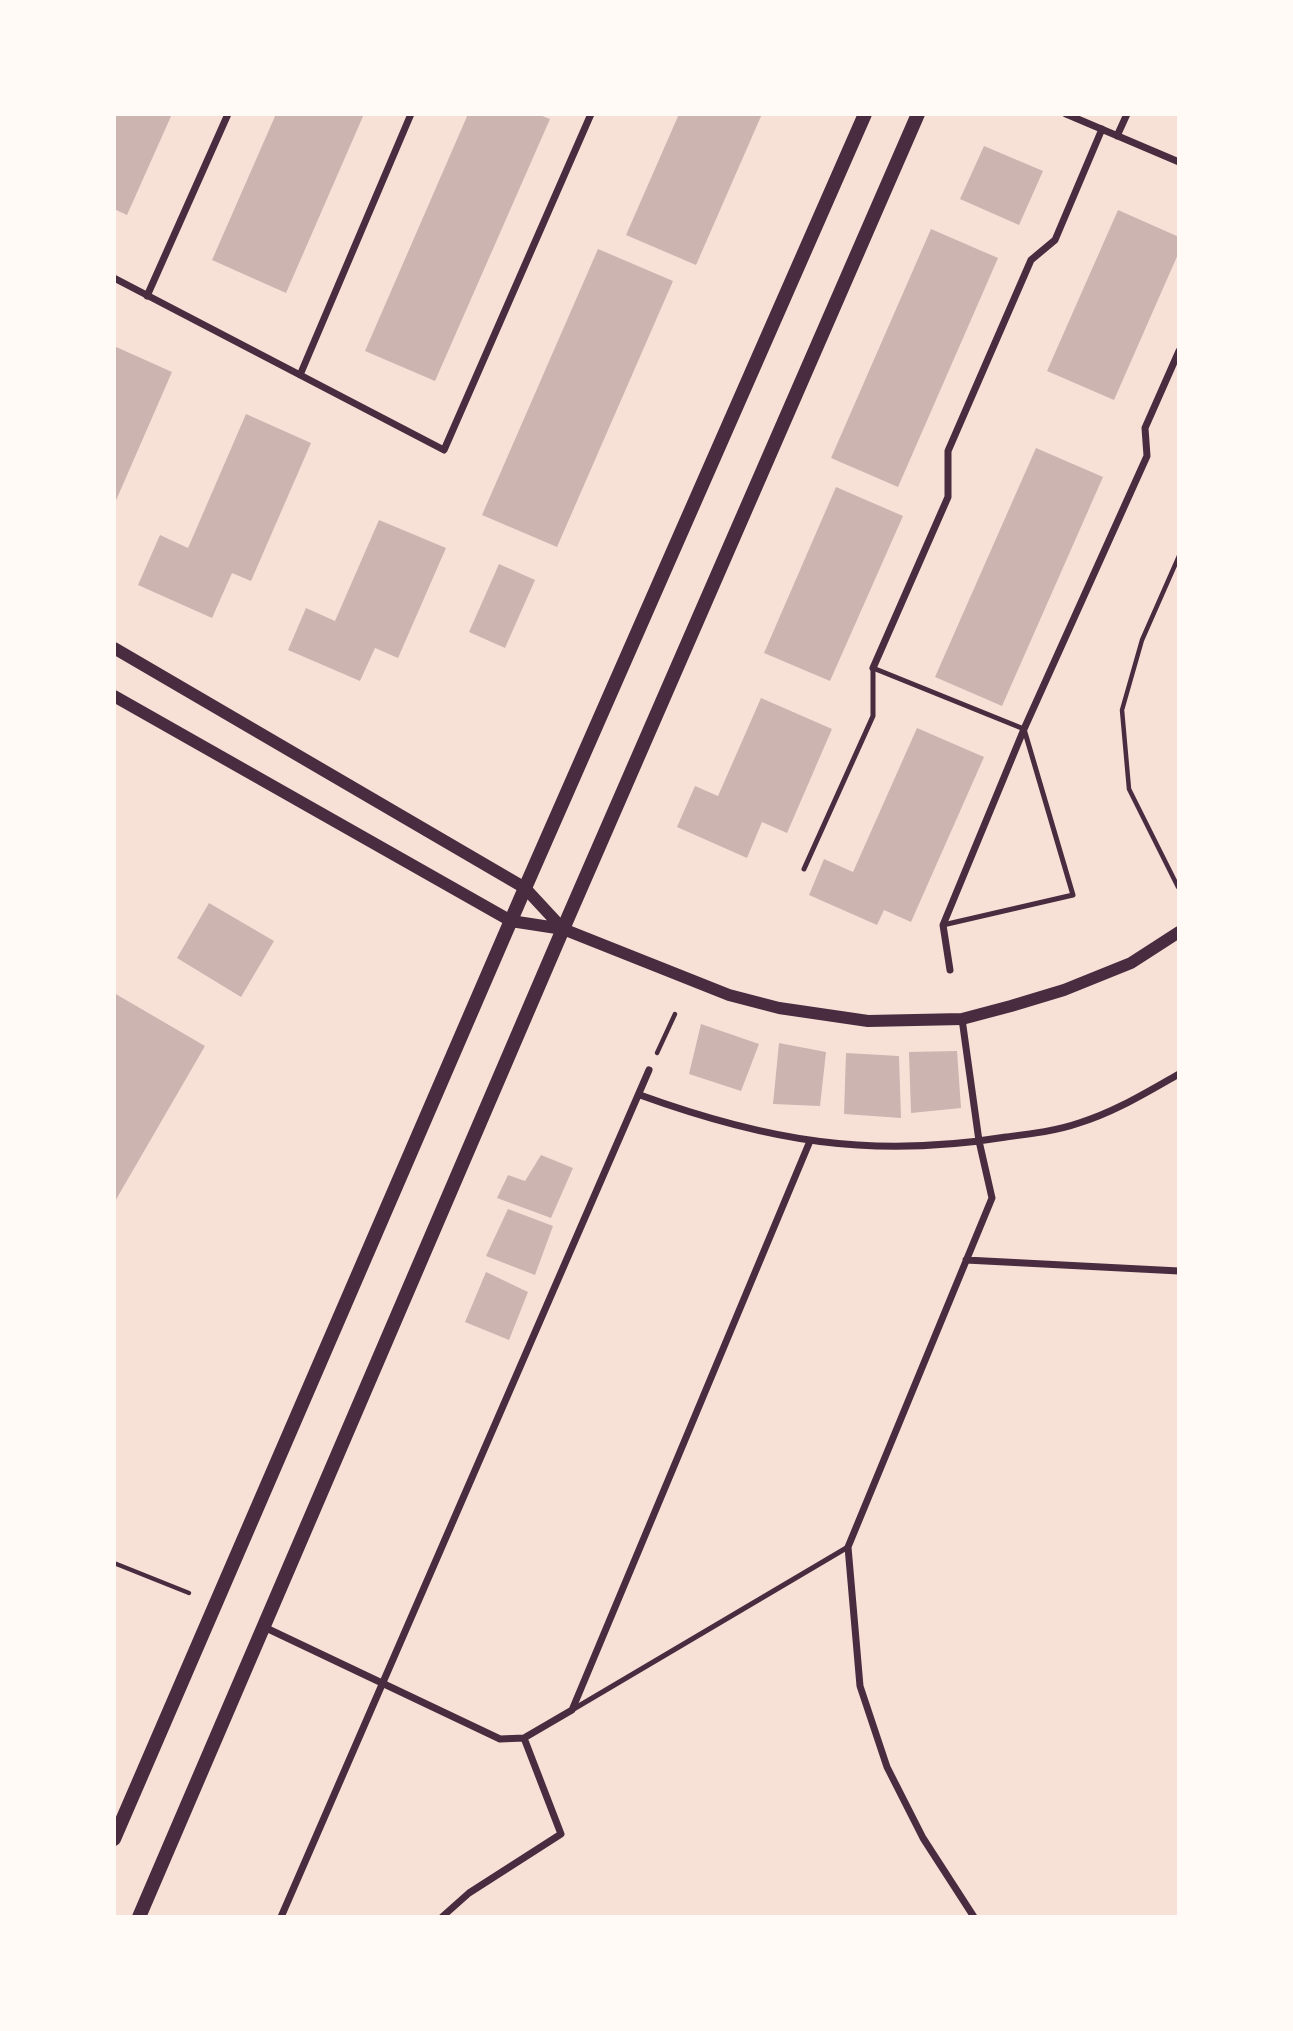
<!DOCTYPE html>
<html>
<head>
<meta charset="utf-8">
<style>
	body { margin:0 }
	#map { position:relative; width:1293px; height:2031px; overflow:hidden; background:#f7e1d7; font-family:"Sofia Sans Condensed",sans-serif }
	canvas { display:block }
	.frame { position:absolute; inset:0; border:116px solid #fffaf5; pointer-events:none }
</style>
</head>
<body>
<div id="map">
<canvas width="1293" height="2031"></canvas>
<div class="frame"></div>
</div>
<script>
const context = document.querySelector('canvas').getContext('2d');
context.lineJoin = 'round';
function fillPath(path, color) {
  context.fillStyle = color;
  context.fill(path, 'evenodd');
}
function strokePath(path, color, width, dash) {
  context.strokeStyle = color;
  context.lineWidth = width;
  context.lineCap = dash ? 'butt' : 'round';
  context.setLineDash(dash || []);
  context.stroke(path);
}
fillPath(new Path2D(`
	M114,114H172L127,215L114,209Z
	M276,114H364L286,293L212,260Z
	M468,114H537L550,119L435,381L365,351Z
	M679,114H762L696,265L626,235Z
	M984,146L1043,171L1019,225L960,199Z
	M1118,210L1179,237V252L1114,400L1047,371Z
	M931,229L998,258L898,487L831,458Z
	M598,249L673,281L557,547L482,515Z
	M114,346L172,372L114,505Z
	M246,414L311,443L251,581L232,573L212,618L138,585L160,535L188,548Z
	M1036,448L1103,477L1002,706L935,677Z
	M836,487L903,516L830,681L764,653Z
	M379,520L446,548L398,658L375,648L360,681L288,650L306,608L335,621Z
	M499,564L535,580L505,648L469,632Z
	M761,698L832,729L787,833L762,822L747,858L677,827L695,786L718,796Z
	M917,728L984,757L911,922L884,910L877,925L809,895L824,859L853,872Z
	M209,903L274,941L241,997L177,958Z
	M114,993L205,1046L114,1203Z
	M701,1024L759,1044L741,1091L689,1074Z
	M779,1043L826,1052L820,1106L773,1104Z
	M957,1051L961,1108L911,1113L909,1052Z
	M846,1053L899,1056L901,1118L844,1114Z
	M541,1155L573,1168L551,1218L497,1198L508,1175L525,1181Z
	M508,1209L553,1226L535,1275L486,1256Z
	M486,1272L528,1292L509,1340L465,1322Z`), '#ccb4b1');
strokePath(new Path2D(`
	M1178,887L1129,789L1122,710L1142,640L1179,556
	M657,1053L675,1014
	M114,1563L189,1593`), '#4a2c40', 4.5);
strokePath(new Path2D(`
	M804,869L873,716V668L1024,729L1073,895L943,925
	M572,1710L848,1547`), '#4a2c40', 5);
strokePath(new Path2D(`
	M1066,114L1179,162
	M1117,136L1127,114
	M114,278L444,450L591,114
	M147,296L228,114
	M300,375L411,114
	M873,668L948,497V451L1031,260L1055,240L1102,129
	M950,970L943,925L1024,729L1147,456L1145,428L1179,351
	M962,1019L979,1141L992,1198L848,1547L860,1686L887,1767L923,1838L974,1917
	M640,1095C767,1141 871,1159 1006,1137C1030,1134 1056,1131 1079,1123C1115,1112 1147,1092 1179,1074
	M966,1260L1179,1271
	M264,1627L500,1739L524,1738L561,1834L469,1893L442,1917
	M524,1738L572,1710L810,1141
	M281,1917L649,1070`), '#4a2c40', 7);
strokePath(new Path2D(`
	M114,648L525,888L563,929
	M114,696L511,921L563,929L729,995L779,1008L868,1021L962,1019L1011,1006L1064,990L1131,963L1179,932`), '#4a2c40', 12);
strokePath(new Path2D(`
	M114,1839L525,888L865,114
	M139,1917L563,929L918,114`), '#4a2c40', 14);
</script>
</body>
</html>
